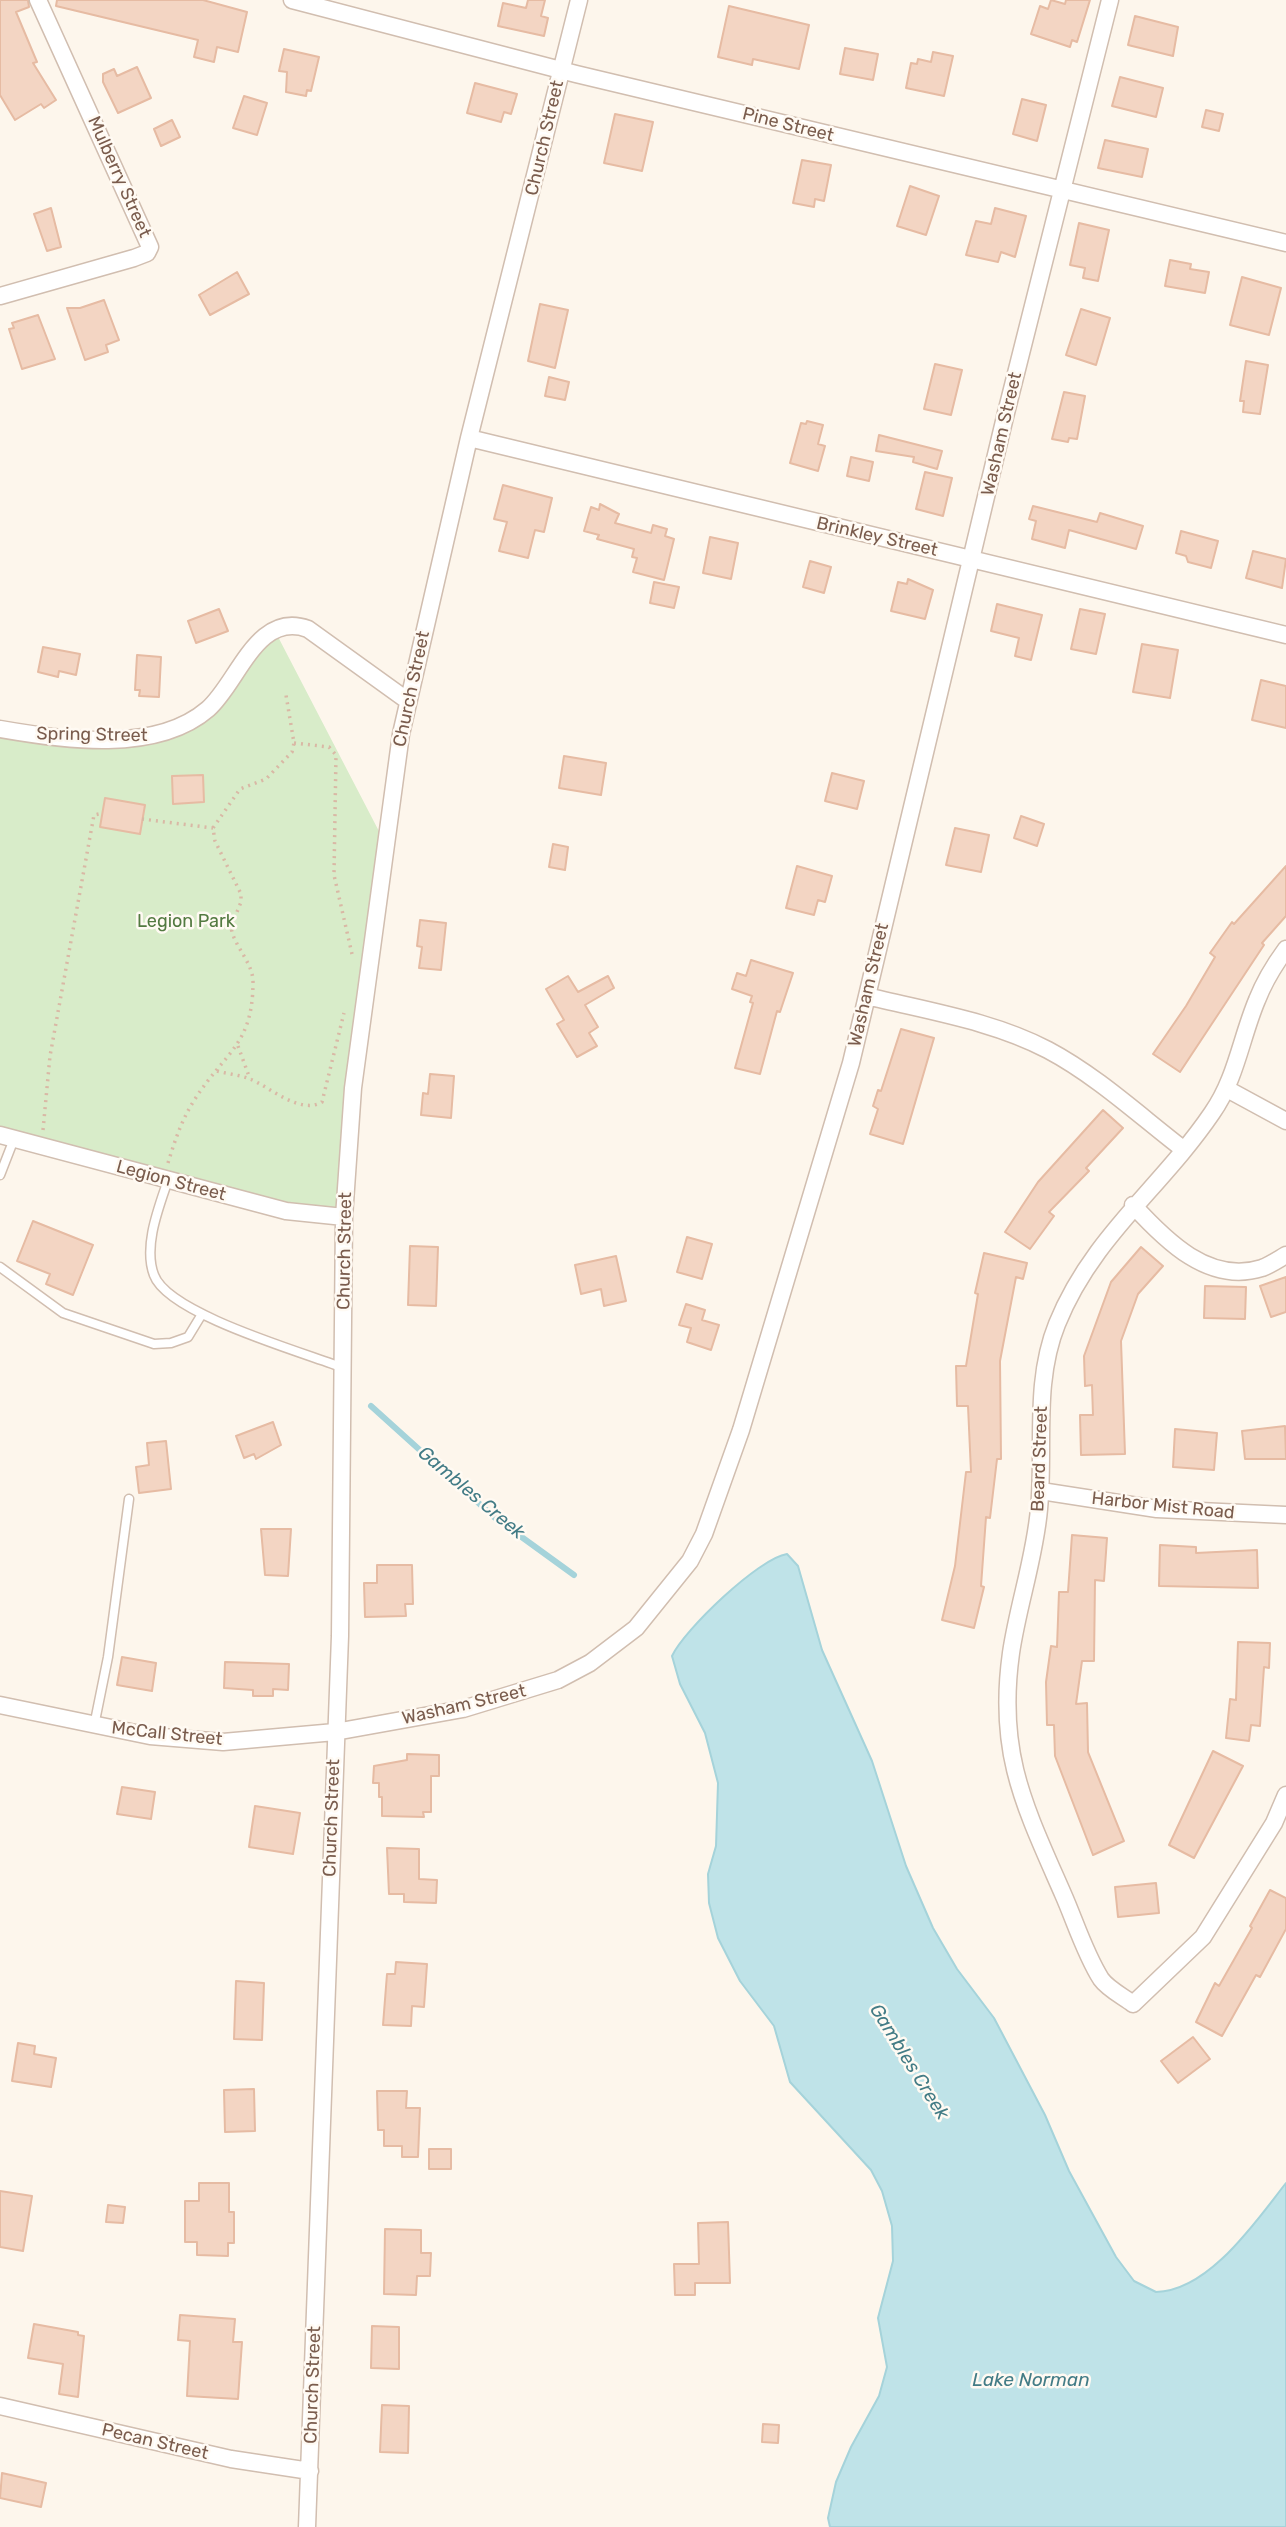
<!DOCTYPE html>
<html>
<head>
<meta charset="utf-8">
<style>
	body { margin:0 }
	canvas { display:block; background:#fdf6ec }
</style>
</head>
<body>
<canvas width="1286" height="2527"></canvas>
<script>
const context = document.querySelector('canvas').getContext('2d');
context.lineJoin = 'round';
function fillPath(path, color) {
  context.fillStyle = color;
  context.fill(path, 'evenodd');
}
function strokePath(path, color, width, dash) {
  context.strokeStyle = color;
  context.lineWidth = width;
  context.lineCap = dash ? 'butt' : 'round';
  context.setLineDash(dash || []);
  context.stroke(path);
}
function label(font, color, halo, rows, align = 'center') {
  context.font = font + ' Rubik,sans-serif';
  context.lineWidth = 5;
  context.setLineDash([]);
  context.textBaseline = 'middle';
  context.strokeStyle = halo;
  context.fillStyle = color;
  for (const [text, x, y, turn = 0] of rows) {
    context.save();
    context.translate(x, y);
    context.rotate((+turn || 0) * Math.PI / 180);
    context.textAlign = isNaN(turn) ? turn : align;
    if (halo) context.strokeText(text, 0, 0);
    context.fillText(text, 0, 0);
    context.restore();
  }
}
fillPath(new Path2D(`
	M275,631L383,839L343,1216L0,1135V731L134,740L193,722Z`), '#d8ecc9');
const water = new Path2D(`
	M787,1554L798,1566L822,1650L872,1761L906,1866L933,1928L957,1969L994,2018L1045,2115L1069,2171L1116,2257L1134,2281L1156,2292C1209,2291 1256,2221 1286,2183V2527H830L828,2518L836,2482L851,2447L879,2396L887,2367L878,2318L893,2261L892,2226L882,2191L871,2170L790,2082L774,2026L740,1981L718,1938L709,1903L708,1874L716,1846L718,1783L705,1733L680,1684L672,1656C684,1630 759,1558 787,1554Z`);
fillPath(water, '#bfe3e8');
strokePath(water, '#a5d3da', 2);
strokePath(new Path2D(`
	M371,1406L494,1517L574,1575`), '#a5d3da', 6);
const building = new Path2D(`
	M0,0H28L29,7L16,12L37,62L33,63L56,100L44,108L41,104L15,120L0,95Z
	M57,0H203L247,12L238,52L217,47L214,62L194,57L198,40L56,6Z
	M528,0H545L541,16L548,18L544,36L498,26L503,3L526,8Z
	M1051,0L1065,4L1066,0H1090L1077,42L1072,40L1070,47L1031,34L1040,6L1048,9Z
	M729,6L809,25L799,69L753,59L752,65L718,57Z
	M1135,16L1178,27L1173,56L1128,45Z
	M845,48L878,54L873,80L840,74Z
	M284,49L319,57L311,91L307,90L306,96L286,92L287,72L279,71Z
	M933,52L953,56L944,96L906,88L911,63L917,64L918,59L931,62Z
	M137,67L151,98L118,113L103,82V74L114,69L117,76Z
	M1120,77L1163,88L1156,117L1112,106Z
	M475,83L517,94L511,114L504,112L501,122L467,113Z
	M244,96L267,103L257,135L233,128Z
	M1022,99L1046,105L1037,141L1013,134Z
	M1206,110L1223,114L1219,131L1202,127Z
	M615,114L653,122L642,171L604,163Z
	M172,120L180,137L161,146L154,129Z
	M1105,140L1148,149L1142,177L1098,168Z
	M802,160L831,165L824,201L815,199L814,207L793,203Z
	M910,186L939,196L926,235L897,226Z
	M51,208L61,247L47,251L34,214Z
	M995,208L1026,216L1015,257L1001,252L998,262L966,255L976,221L991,224Z
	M1079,223L1109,230L1098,281L1083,278L1085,268L1070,265Z
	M1170,260L1191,264L1190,269L1209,272L1205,293L1165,286Z
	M237,272L249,294L210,315L199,295Z
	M1242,277L1281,288L1269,335L1230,325Z
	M104,300L119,340L106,345L108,352L85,360L67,308H80Z
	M540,304L568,310L555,368L528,361Z
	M1081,309L1110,318L1096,365L1066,355Z
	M38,315L55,359L22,369L9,329L14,328L12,323Z
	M1246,361L1268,365L1260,414L1243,412L1244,401H1240Z
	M935,364L962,370L951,415L924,409Z
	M549,377L569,382L565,400L545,396Z
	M1064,392L1085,396L1077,439L1069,438L1068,442L1052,439Z
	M807,421L823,425L818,444L825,446L818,471L790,463L801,423L806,424Z
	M879,435L942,451L937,469L913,462L914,457L876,451Z
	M851,457L873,462L869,481L847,476Z
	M925,472L952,478L943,516L916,509Z
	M503,485L552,498L544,532L535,530L528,558L499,551L507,522L494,519Z
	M600,504L619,514L615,523L651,533L653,525L667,529L665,536L674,539L664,580L633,572L637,558L632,557L634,549L597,539L599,535L584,531L591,507L599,510Z
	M1033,506L1097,522L1100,513L1143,526L1136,549L1069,530L1065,548L1032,539L1036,521L1029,519Z
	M1181,531L1218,541L1211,568L1188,562L1186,556L1176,553Z
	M710,537L738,543L731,579L703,573Z
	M1253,551L1286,559L1282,588L1246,578Z
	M810,561L831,567L824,593L803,587Z
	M908,579L933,590L925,619L891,611L898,582L907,584Z
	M654,582L679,587L674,608L650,603Z
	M997,604L1042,615L1031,660L1015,656L1019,638L991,631Z
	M219,609L228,631L196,643L188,621Z
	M1080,609L1105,614L1096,654L1071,649Z
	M1142,644L1178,650L1170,698L1133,692Z
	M43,647L80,654L76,675L59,671L58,677L38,672Z
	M137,655L161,657L159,697L139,696L140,690H135Z
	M1261,680L1286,686V728L1252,720Z
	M564,756L606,763L601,795L559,788Z
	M832,773L864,781L857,809L825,801Z
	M203,775L204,802L173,804L172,776Z
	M105,798L145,805L140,834L100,827Z
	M1021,816L1044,824L1037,846L1014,838Z
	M955,828L989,835L981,872L946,865Z
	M553,844L568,847L565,870L549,867Z
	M797,866L832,876L825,902L818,900L814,915L786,908Z
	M1286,866V916L1262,943L1264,945L1180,1072L1153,1054L1186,1006L1215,957L1210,953L1232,922L1234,924Z
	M420,920L446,923L441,970L419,968L422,947L417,946Z
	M751,960L793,973L780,1012L777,1011L760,1074L735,1068L753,1003L750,1002L752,996L732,989L737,973L746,976Z
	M568,976L578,992L608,976L614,988L585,1005L598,1027L589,1033L597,1046L577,1057L557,1024L564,1020L546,989Z
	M901,1029L934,1038L903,1144L870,1134L878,1109L873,1106L878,1090L881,1091Z
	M430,1074L454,1076L451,1118L421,1115L423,1093L428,1094Z
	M1103,1110L1123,1128L1086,1168L1089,1171L1049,1212L1054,1216L1030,1249L1005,1232L1038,1182Z
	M33,1221L93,1245L73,1295L46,1284L50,1274L17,1261Z
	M687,1237L712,1244L702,1279L677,1272Z
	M410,1246L438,1247L436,1306L408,1305Z
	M1141,1247L1163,1266L1138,1294L1121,1341L1125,1454L1081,1455L1080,1415H1093L1092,1385L1085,1386L1084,1356L1111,1282Z
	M984,1253L1027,1263L1023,1279L1016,1277L1000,1361L1001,1459H997L990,1518L986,1517L981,1586L984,1587L974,1628L942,1620L955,1566L966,1472H971L968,1406H957L956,1366H966L978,1294L975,1293Z
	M616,1256L626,1301L604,1306L601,1289L581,1294L575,1265Z
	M1286,1277V1312L1271,1317L1260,1286Z
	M1205,1286L1246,1287L1245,1319L1204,1318Z
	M686,1304L705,1310L702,1320L719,1325L711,1350L687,1342L691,1328L679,1325Z
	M273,1422L281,1445L256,1459L254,1454L244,1458L236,1436Z
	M1285,1426L1286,1459H1245L1242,1431Z
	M1175,1429L1217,1433L1214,1470L1173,1467Z
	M166,1441L171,1489L139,1493L136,1467L149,1465L147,1443Z
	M261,1529H291L288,1576L265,1575Z
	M1072,1535L1107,1538L1104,1581L1095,1580L1094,1661H1082L1076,1704L1087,1703L1088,1752L1124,1841L1093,1855L1055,1756L1054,1725H1047L1046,1682L1051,1646L1057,1647L1059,1592H1068Z
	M1160,1545L1196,1547V1553L1257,1550L1258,1588L1159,1586Z
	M377,1565H412L413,1604H405L406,1616L365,1617L364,1583H377Z
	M1238,1642L1270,1643L1269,1668L1264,1667L1260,1726L1251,1725L1249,1741L1226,1738L1230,1699L1236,1700Z
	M122,1657L156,1663L152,1691L117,1685Z
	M225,1662L289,1664L288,1690L273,1689V1696H253V1690L224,1688Z
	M1213,1751L1243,1766L1194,1858L1169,1845Z
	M407,1754L439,1755V1776H431V1812H423L424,1817L382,1816V1797H379V1783H373L374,1766L407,1760Z
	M122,1787L155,1792L151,1819L117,1814Z
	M255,1806L300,1813L293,1854L249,1847Z
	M387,1848L419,1849V1879L437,1880L436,1903L404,1902V1894H389Z
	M1156,1883L1159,1913L1118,1917L1115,1887Z
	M1270,1890L1286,1898V1929L1260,1977L1256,1975L1222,2036L1196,2022L1215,1983L1219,1986L1252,1928L1250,1926Z
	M396,1962L427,1964L424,2007L412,2006L411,2026L383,2025L387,1974H395Z
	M236,1981L264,1983L262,2040L234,2039Z
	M1193,2037L1210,2059L1178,2083L1161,2061Z
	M18,2043L35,2046L34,2054L56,2058L51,2087L12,2081Z
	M254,2089L255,2131L225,2132L224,2090Z
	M377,2091H407L406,2108H420L418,2157H402V2146H384V2130H378Z
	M429,2149H451V2169H429Z
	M199,2183H229V2212H234V2243H228V2256L197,2255V2242H185V2201H199Z
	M0,2191L32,2196L23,2251L0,2247Z
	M108,2205L125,2207L123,2223L106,2222Z
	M728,2222L730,2283H695V2295H675L674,2264H699L698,2223Z
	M385,2229L421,2230V2253H431L430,2276H417L416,2295L384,2294Z
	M180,2315L235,2319L233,2342H242L238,2399L187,2396L190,2341L178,2340Z
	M34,2324L78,2332V2335L84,2336L78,2397L59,2394L63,2364L28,2358Z
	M372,2326L399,2327V2369L371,2368Z
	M382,2405L409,2406L408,2453L380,2452Z
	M763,2424L779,2425L778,2443L762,2442Z
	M2,2473L46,2483L41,2507L0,2498Z`);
fillPath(building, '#f3d5c3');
strokePath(building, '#e6bba3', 2);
const service = new Path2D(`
	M0,1175L14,1139
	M168,1180C159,1207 143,1246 154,1275C168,1314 302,1352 344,1368
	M0,1267L63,1313L154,1344L171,1343L188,1337L202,1314
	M94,1726L108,1657L129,1499`);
const minor = new Path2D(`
	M292,0L576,74L1286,243
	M0,296L134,258L147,253L150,247L38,0
	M469,438L1286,635
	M0,729C63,740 156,754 208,709C238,683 257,610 308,629L408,701
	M1286,949C1275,964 1264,982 1257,1000C1241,1038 1236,1079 1212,1113C1161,1188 1092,1237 1057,1324C1033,1383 1045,1448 1039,1509C1035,1557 1018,1605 1011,1653C997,1753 1024,1805 1063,1894C1075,1921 1085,1954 1101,1979C1108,1989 1124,1997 1133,2004L1203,1937L1274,1823L1286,1795
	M867,996C927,1011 993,1021 1048,1050C1097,1076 1140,1116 1183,1149
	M1227,1089L1286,1121
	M0,1135L286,1211L344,1217
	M1133,1205C1165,1240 1209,1285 1262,1268C1270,1265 1279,1259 1286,1255
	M1041,1491L1157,1509L1286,1515
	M0,1705L150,1736L223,1742L335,1732L463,1709L558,1680L590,1663L636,1628L690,1561L704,1534L741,1430L851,1063L1005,417L1110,0
	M0,2406L231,2459L310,2471
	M307,2527L340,1636L344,1217L353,1088L401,734L469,438L579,0`);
strokePath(service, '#d1beb0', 11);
strokePath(minor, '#d1beb0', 19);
strokePath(new Path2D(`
	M294,743L329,747L336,755L334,875L352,954
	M142,819L213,828
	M238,1046L250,1079
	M217,1071C228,1074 240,1075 250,1079C270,1087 300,1115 322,1102L344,1013
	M43,1130L50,1056L94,815L103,813
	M168,1163C175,1140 182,1119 195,1099C225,1052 253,1045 253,982C253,962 234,947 231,927L241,902V894L215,841L213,828L240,789L266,779L292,752L294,743L286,695`), '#d9b8a5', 3.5, [2, 5]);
strokePath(service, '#fff', 8);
strokePath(minor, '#fff', 16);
label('18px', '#7a5c4d', '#fffaf3', [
	["Pine Street",788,125,14],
	["Church Street",545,138,-77],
	["Mulberry Street",119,177,66],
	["Washam Street",1002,434,-77],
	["Brinkley Street",877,537,13],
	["Church Street",412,689,-78],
	["Spring Street",92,735,1],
	["Washam Street",869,985,-77],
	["Legion Street",171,1181,15],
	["Church Street",345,1251,-89],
	["Beard Street",1040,1459,-88],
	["Harbor Mist Road",1163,1506,6],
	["Washam Street",464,1705,-13],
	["McCall Street",167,1734,6],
	["Church Street",332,1818,-88],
	["Church Street",313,2385,-88],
	["Pecan Street",155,2442,13]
]);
label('18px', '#537a41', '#fffaf3', [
	["Legion Park",186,922]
]);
label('italic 19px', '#437c86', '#fffaf3', [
	["Gambles Creek",471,1493,40],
	["Gambles Creek",909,2062,58],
	["Lake Norman",1031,2381]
]);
</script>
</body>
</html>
